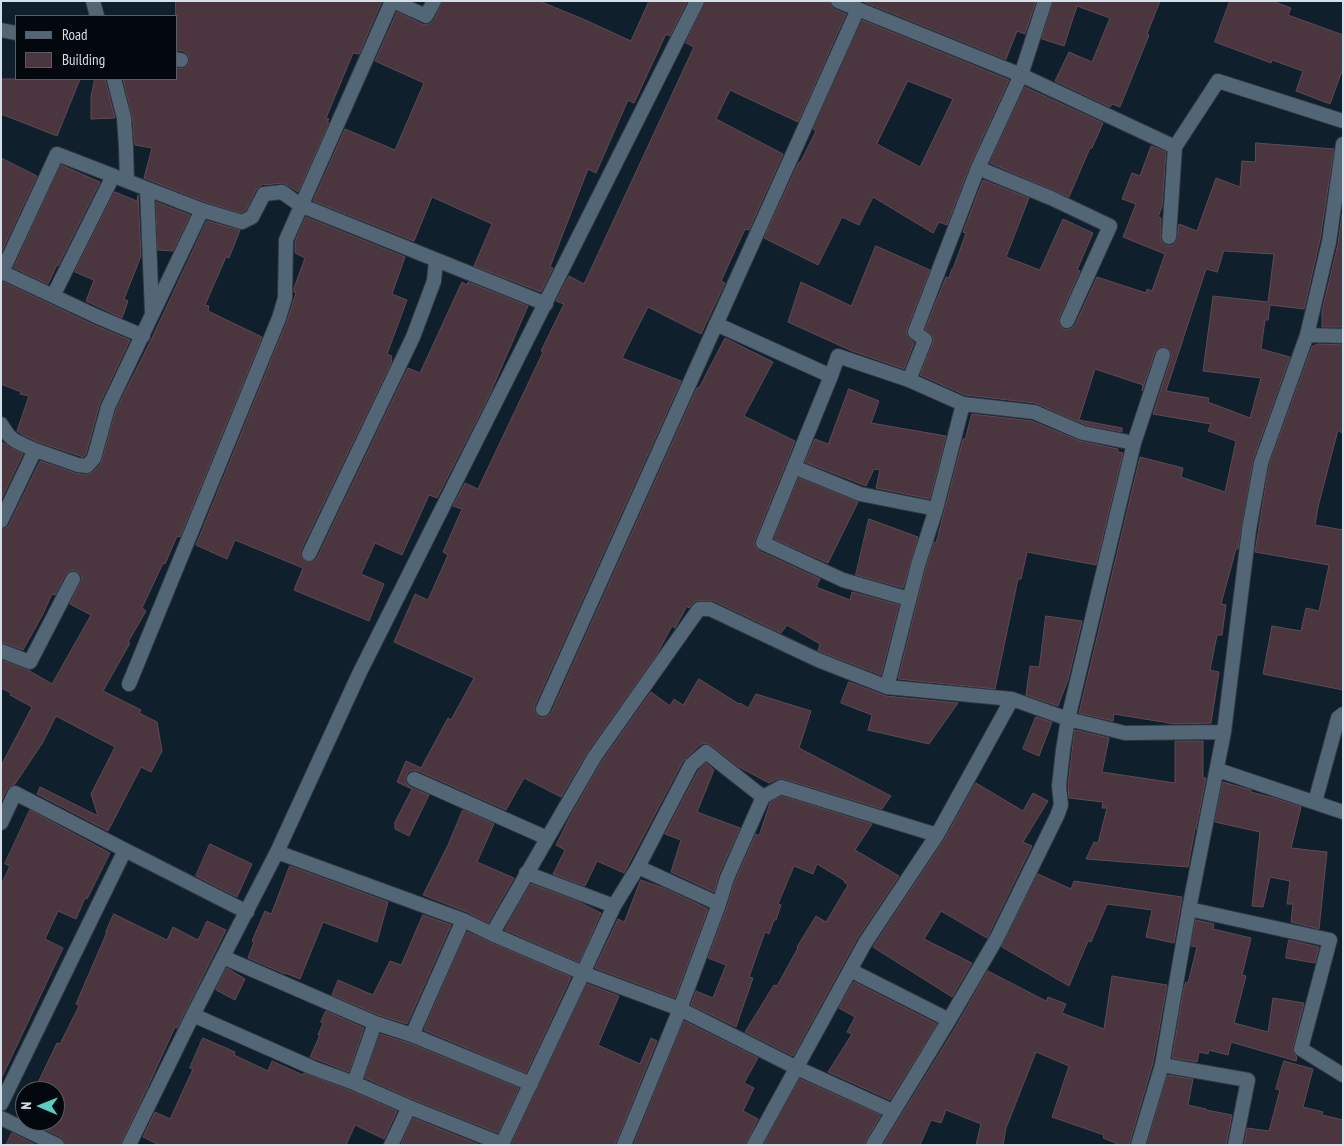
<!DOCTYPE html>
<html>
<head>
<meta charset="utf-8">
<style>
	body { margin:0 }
	#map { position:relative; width:1344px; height:1146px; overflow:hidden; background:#0f1f2c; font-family:"PT Sans Narrow",sans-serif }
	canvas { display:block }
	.frame { position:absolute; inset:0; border:2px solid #d5dfe8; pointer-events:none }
	.legend { position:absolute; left:15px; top:15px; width:162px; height:65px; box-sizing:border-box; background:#03080e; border:1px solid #575e65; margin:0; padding:6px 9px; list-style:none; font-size:15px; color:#d5dfe8 }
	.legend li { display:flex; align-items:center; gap:10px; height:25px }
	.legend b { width:25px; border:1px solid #575e65 }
	.north { position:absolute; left:15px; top:1081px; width:50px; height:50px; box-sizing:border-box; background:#03080e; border:1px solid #575e65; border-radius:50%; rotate:271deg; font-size:14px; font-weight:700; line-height:20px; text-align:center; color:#d5dfe8 }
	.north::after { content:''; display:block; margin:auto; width:18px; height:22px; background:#5acebd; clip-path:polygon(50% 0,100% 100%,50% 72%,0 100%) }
</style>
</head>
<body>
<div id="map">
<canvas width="1344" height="1146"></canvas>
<div class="frame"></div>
<ul class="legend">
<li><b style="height:6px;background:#536675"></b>Road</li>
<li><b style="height:14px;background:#4b3640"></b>Building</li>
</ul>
<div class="north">N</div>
</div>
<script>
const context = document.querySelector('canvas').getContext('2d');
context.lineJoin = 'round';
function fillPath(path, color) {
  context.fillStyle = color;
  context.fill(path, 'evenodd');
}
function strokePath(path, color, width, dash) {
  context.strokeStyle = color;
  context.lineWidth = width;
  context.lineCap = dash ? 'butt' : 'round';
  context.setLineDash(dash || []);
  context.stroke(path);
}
const building = new Path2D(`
	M176,1H382L359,54L353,53L326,118L329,119L327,122L329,123L298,192L287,185L282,183L265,185L263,184L256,190L246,210L241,213L205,202L144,178L152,148L135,145L133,128L134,123H133L132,116L123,79H176V68H183L188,65L189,58L187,54L183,51L176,50Z
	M443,1H539L583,19L631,41L649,1H687L670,36L666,34L634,103L628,100L596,173L588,169L550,267L553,268L541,292L474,266L492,224L432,197L414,241L313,201L345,129L395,150L424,83L375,61L397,12L422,24L427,25L431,23L434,20Z
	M706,1H829L831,6L834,9L846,14L798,122L730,90L716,119L783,154L749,230L745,229L721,281L725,283L701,334L648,307L622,358L681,381L535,705L534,710L539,717L543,718L548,716L551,713L697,388H699L725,338L773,362L744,416L795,441L755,540L754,544L756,548L759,551L820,579L816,587L850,600L852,592L899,605L881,675L818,651L820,644L787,625L781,633L714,601H695L689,608L687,606L675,628L672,626L657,654L588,751L561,797L524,778L506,810L418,771L413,770L408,772L406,776L407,784L410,787L429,795L409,836L395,829V822L412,789L397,782L406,761L421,768L448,718L451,720L474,678L394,642L415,594L428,600L448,555L443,552L462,509L453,506L465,483L478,489L543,352L541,351L564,304L556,301L569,276L584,284L694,47L686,43Z
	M862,1H1036L1025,34L1017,31L1006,59Z
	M1054,1H1160L1147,34L1149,35L1120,107L1112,104L1110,107L1055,81L1069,52L1092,62L1110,18L1077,6L1064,46L1042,39Z
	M1230,1H1272L1291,8L1288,15L1343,35V68L1330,104L1296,91L1303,71L1272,60L1271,63L1215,42Z
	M862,20L1009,80L970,165L947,225L939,222L933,233L873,197L859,225L842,217L818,265L764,238L799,162L800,163L816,131L813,129ZM908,81L953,99L920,167L877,144Z
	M1,79H80L57,136L1,114Z
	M95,79H105L115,118L91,119V97Z
	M1025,87L1103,123L1092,148H1090L1069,197L990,163Z
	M1256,143L1334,149L1320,240L1304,309L1270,305L1268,320H1265L1261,349L1290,357L1253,460L1238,549H1236L1221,604L1226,605L1222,635H1217L1210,670L1219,672L1211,723L1175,724L1114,714L1113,721L1079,713L1140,457L1183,468L1181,477L1225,492L1236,441L1208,431L1211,424L1153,414L1171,358V353L1166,347H1161L1155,352L1142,391L1143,385L1095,369L1079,420L1122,428V432L1086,425L1035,403L965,395L920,375L933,343V337L925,329L946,277L949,278L952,269H953L966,233L963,232L983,180L1029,198L1006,257L1040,270L1063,219L1093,233L1077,270L1080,271L1059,318L1058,322L1060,326L1064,329L1068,330L1072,328L1075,325L1097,277L1146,293L1147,289L1152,291L1165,254L1123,237L1136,204L1122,199L1132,173L1140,176L1151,146L1166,152L1162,207L1158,217L1161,218V240L1164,244L1169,246L1173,245L1176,241L1179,224L1197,231L1216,178L1240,187L1242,161L1255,162ZM1224,251L1274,254L1268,302L1213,296L1203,371L1261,378L1250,418L1208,402L1209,398L1166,391L1206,269L1217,272Z
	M1,158L37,176L1,253Z
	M61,165L100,182L58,266L57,265L48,284L14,268Z
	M115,192L137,201L138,195L141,256L124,299L128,301L122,318L86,301L94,280L75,272Z
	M156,202L190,215L173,251L158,250Z
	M1343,208V327H1322V311L1338,244Z
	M306,217L405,257L392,294L407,300L387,354L392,356L391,360L392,361L301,550L300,554L302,558L306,562L314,561L317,558L408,368L420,373L462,282L467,285L468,282L528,306L489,396L437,498L429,495L402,555L375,543L361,574L384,584L369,621L294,590L303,568L235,540L227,559L196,545L287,321L296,293L294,292V288L305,258L295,253V242Z
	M207,221L240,230L229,258L226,257L205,305L209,306L208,311L262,337L180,537L177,536L165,564L163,563L142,608L146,611L128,642L130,643L103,691L141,710L139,713L157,722L162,751L151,772L141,767L108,831L37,794L40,787L98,816L91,794L115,747L56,716L43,742L15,784L11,786L7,789L1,802V766L32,707L10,695L11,693L1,688V660L28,670L52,684L91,615L70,604L82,579L81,575L77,572L72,570L68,572L65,575L55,595L52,594L43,614L23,650L1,642V530L6,528L9,525L40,461L75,473L86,475L93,472L101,463L116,410L151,340Z
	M876,246L930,270L907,329V335L914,343L904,369L852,351L788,322L801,282L851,306Z
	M3,282L92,324L130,340L100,403L86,454L83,457L38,442L23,435L17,431L29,396L20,394L21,392L1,384V283Z
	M1318,344L1343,345V434L1338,430L1318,507L1315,525L1343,530V690L1263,674L1272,626L1301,631L1306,608L1319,611L1329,565L1255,552L1269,465L1312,347Z
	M849,389L879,401L871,423L946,436L930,499L876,488L880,470L874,469L866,486L805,462L815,439L828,444Z
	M972,414L1032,421L1080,441L1118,449V452L1123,453L1096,565L1027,552L1021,579H1018L995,689L898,679L926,567L934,542L936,543L963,439H965Z
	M1,442L23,454L1,500Z
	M799,478L858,502L828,563L774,539Z
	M869,519L918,537L903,588L856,575Z
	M1046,616L1082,621L1068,680L1058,706L1026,695L1030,666L1039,667Z
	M699,679L739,704L740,703L748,708L756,694L811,711L799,748L891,796L882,809L784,779H777L769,783L739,767L711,745L704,743L700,745L683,761L624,873L597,861L585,886L553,874L565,850L556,845L571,815L602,761L651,692L670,706L674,699L683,705Z
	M849,682L886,696L958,703L929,744L868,730L872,715L841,703Z
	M1036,717L1052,722L1039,756L1023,749Z
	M1075,730L1109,738L1102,772L1175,783V741H1203V778H1206L1196,829H1195L1188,867L1086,859L1094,842L1098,843L1107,808H1102L1103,802L1069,798L1068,786Z
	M706,763L714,770L697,812L740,828L719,874L714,892L671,872L681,840L665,834L698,771Z
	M1223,782L1251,790V792L1274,798L1301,807L1291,848L1327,852L1319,929L1291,922L1293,904H1287L1290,881L1270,877L1263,907L1252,906L1260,832L1215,822Z
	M976,783L1023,811L1033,793L1048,801L1023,842L1032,846L987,938L941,911L924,939L972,963L952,997L873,947L944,840Z
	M782,796L872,824L855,850L899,876L857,939L793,1056L745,1032L774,985L777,986L798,948L797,947L816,916L826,922L848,885L844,882L845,881L817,864L813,874L794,866L778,904L781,905L776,920H774L769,934L765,932L749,977L753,978L736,1027L691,1005L696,991L713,998L726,965L708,958L727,907L735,881L756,834L759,836L770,803Z
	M30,810L110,853L87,899L85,898L76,919L58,911L45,939L63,948L1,1079V885L10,866L5,864Z
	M463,810L494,824L477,862L514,878L488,923L467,912L423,895L448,845Z
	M210,844L252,864L237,897L196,876Z
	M290,866L388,902L377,942L323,922L300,979L285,973V974L248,958L254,942L252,941L265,911L271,914Z
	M1038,874L1071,889L1074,881L1182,897L1174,943L1146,937L1152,910L1107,904L1091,942L1088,941L1069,986L1002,947Z
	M641,880L666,889L708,909L675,998L595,968L618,919L624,922Z
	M531,884L577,901L601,913L579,962L505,930Z
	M114,914L167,940L173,927L198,940L207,921L226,930L177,1028L175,1027L150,1082L120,1145H66L64,1141L61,1137L27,1121H55V1091H34L57,1043L60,1044L79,1006L76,1004L107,932H106Z
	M423,915L451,925L407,1024L378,1015L332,995L338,980L373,995L390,961L401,965Z
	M1196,920L1214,924L1213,929L1251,938L1242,975L1246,976L1234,1023L1268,1032L1273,998L1304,1003L1293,1047V1053L1297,1057L1296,1061L1231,1042L1228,1055L1209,1050L1208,1054L1199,1052L1197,1062L1172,1058L1184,987L1186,982L1188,983L1197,947L1191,946Z
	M467,932L571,977L526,1073L424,1030Z
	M1289,940L1319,947L1315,963L1286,958Z
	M227,968L245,979L235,1000L216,990Z
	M988,971L1046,1001L1048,997L1066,1004L1062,1013L1104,1029L1112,976L1167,985L1153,1063L1129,1145H1120L1103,1138L1104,1135L1052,1117L1069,1066L1036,1052L1006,1128L1003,1145H976L981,1124L946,1110L941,1123L931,1120L920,1145H883L955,1028Z
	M854,982L937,1024L890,1100L828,1072L852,1034L847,1032L855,1017L839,1008Z
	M587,984L619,996L598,1045L640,1064L651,1038L657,1041L615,1145H511Z
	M326,1011L364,1028L349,1072L310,1057L320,1035H318L323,1023L321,1022Z
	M684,1021L758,1058L744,1083L754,1088L743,1111L758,1119L745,1145H634Z
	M380,1034L409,1043L519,1088L498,1133L412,1099L365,1078Z
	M203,1038L235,1052L234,1055L268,1071L272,1061L303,1075L304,1073L351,1091L397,1111L384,1139L355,1125L346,1145H159L143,1137L155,1112L170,1119L193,1069L190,1068Z
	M1284,1061L1313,1069L1303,1107L1323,1112L1322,1115L1343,1120V1145H1244L1247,1128L1269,1131L1280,1090L1276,1089Z
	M1168,1075L1193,1079L1188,1105L1206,1109V1110L1232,1115L1226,1145H1147Z
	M800,1079L881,1115L866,1140L864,1145H764Z
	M413,1118L480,1145H401Z
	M12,1133L36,1145H6Z`);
fillPath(building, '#4b3640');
strokePath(building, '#5f4a54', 1);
const minor = new Path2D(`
	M93,1L97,16
	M393,1L426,16L434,1
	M838,1L1021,75L1175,147L1218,81L1343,121
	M1045,1L1021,75L978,168L915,332L925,340L909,380L963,404L936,509L918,565L887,687L1012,699L1068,719L1125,733L1224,732
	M1,30L16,33
	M176,59L181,60
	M114,79L124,118L126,147L127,181
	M978,168L1051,198L1110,226L1067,321
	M147,189L152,313
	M202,210L242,222L252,217L264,194L282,192L300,205L546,304
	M1169,237L1175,147
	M2,272L96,316L143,336
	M1,274L57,154L202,210L108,407L94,458L87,466L78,465L35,450
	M53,296L113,176
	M716,324L831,376L763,543L843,580L909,599
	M1307,335L1343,336
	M831,376L838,356L909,380
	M963,404L1034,412L1083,433L1134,443
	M1,424C12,443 16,441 35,450L1,521
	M794,467L860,494L936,509
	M309,554L413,337L434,281L436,260
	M1,651L30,662L73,579
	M129,684L279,318L285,298L286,240L392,1
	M543,709L858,9
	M1218,770L1343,812
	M414,779L547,838
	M1315,802L1338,718L1343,714
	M1,823L15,793L125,850L1,1104
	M125,850L247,912
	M277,852L463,920L492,934L583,973L680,1009L797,1068L892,1111
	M638,867L691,765L706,752L763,797L781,787L937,835
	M526,873L614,906L638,867L719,904
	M1189,909L1330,940L1301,1049L1343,1075
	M492,934L595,756L699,609H710L818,660L887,687
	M223,957L375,1023L412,1035L531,1084
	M850,970L949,1020
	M193,1015L313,1068L354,1083L409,1107L502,1144L583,973L614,906
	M412,1035L463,920
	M1162,1065L1248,1080L1235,1145
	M354,1083L375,1023
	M1,1118L57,1145
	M129,1145L193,1015L277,852L359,674L697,1
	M391,1145L409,1107
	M624,1145L680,1009L719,904L727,878L763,797
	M754,1145L865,943L937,835L1012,699
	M873,1145L949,1020L997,938L1057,816L1061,805L1059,786L1063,750L1068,719L1134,443L1163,355
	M1138,1145L1162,1065L1189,909L1224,732L1249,530L1261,463L1307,335L1329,242L1343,144`);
strokePath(minor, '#2f3843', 16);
strokePath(minor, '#536675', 14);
</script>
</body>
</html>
